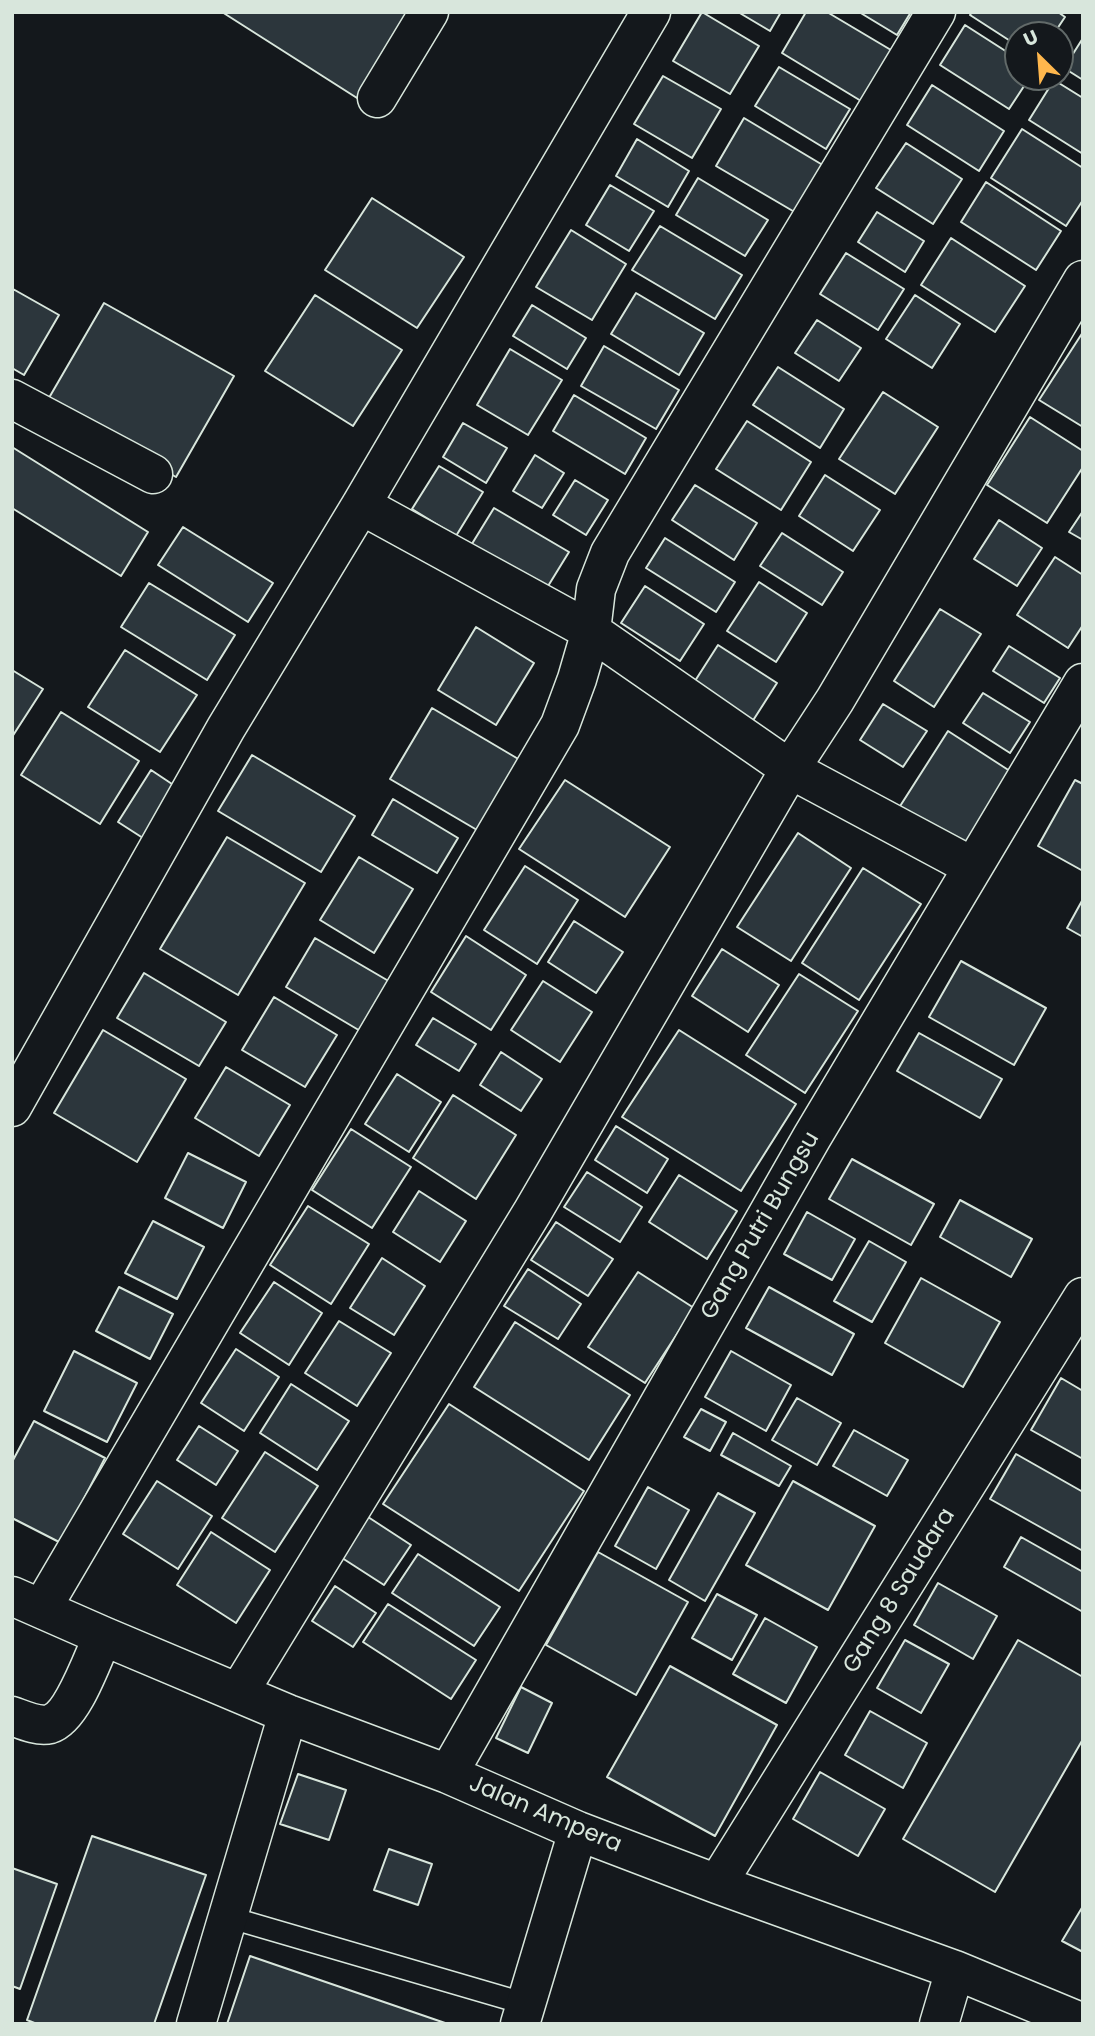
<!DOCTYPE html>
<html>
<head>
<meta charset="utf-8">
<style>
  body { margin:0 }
  #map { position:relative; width:1095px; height:2036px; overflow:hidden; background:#14181c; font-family:Poppins,sans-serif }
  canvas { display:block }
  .frame { position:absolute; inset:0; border:14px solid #d8e6dc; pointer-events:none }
  .north { position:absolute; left:1004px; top:21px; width:70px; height:70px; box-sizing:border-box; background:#14181c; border:2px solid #626a69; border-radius:50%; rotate:335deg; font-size:19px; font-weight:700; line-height:28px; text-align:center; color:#d8e6dc }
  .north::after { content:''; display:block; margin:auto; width:24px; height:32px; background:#ffb74d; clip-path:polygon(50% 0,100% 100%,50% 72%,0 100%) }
</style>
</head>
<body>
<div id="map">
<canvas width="1095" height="2036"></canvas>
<div class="frame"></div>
<div class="north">U</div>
</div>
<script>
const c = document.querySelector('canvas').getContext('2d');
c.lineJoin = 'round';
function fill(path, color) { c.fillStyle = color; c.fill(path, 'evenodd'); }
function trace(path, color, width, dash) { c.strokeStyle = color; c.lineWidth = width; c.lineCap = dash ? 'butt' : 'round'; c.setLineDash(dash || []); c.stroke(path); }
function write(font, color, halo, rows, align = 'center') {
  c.font = font + ' Poppins,sans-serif'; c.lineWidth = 5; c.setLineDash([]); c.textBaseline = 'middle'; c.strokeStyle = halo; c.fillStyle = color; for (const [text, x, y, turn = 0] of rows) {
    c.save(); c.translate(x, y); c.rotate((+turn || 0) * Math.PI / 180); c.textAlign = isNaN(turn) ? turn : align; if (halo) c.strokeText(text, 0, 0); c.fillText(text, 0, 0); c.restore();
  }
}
const building = new Path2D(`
  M222,12h190l-55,86z
  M702,12l57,34 -29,48 -57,-33z
  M738,12h43l-11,19z
  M806,12h21l69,41 -30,51 -84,-51z
  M859,12h52l-14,23z
  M972,12h86l7,5 -12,18h-35v11l-48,-31z
  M965,25l53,34v18h12l-21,32 -69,-44z
  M1083,38v42l-19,-12z
  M779,67l71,42 -24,40 -71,-43z
  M663,76l58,33 -29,49 -58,-34z
  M1054,80l29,18v56l-54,-34z
  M932,85l72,46 -25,40 -72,-46z
  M744,118l82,49 -28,47 -82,-48z
  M1022,129l61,39v32l-17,26 -75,-48z
  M637,139l52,32 -21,36 -52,-31z
  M906,143l56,36 -29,45 -57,-36z
  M698,178l70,42 -23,36 -69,-41z
  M986,182l75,49 -25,39 -75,-48z
  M610,185l44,26 -25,40 -43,-26z
  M372,198l92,59 -47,71 -92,-58z
  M877,212l47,29 -19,31 -47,-30z
  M660,226l82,49 -27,44 -83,-49z
  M571,230l55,34 -34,56 -56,-33z
  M951,238l74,48 -30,46 -74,-47z
  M846,253l58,36 -26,41 -58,-36z
  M13,289l46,26 -35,60 -12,-7z
  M636,293l68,40 -25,42 -68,-41z
  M315,295l87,55 -49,76 -88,-55z
  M915,295l45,29 -28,44 -46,-29z
  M104,303l130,73 -58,101 -130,-74z
  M532,305l54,33 -19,31 -54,-33z
  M817,320l44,28 -22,33 -44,-28z
  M1083,332v95l-44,-27z
  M604,346l75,44 -23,39 -75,-43z
  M510,349l52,31 -34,55 -51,-30z
  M778,367l66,42 -24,39 -67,-43z
  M883,392l55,35 -43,67 -56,-35z
  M574,395l72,43 -21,36 -72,-43z
  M1030,417l53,34v16l-36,56 -60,-38z
  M747,421l64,41 -30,48 -65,-41z
  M463,423l44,25 -21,35 -43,-26z
  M12,447l136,85 -27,44 -109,-68z
  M535,455l29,18 -22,35 -29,-17z
  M439,466l44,26 -27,44 -44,-27z
  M825,475l55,35 -27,41 -54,-35z
  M575,480l33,20 -22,35 -33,-20z
  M695,485l62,38 -23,37 -62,-40z
  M494,508l75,44 -24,39 -75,-44z
  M1083,511v29l-14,-8z
  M999,520l43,28 -25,38 -43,-27z
  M183,527l90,56 -25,39 -90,-57z
  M782,533l61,39 -21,33 -62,-39z
  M665,538l70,44 -19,30 -70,-44z
  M1055,557l28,18v50l-15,23 -51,-33z
  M759,582l48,31 -31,49 -49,-31z
  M149,583l86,52 -28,45 -86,-53z
  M645,586l59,38 -24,37 -59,-38z
  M940,609l41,25 -47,73 -40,-26z
  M476,627l58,36 -38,62 -58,-35z
  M718,645l59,38 -32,50 -59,-38z
  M1009,646l51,32 -16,25 -51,-32z
  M125,650l72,45 -37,57 -72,-45z
  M12,670l31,19 -31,48z
  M983,693l47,29 -20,31 -47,-30z
  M883,704l44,27 -24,36 -43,-27z
  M432,708l88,52 -43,70 -87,-51z
  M61,712l78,49 -39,63 -79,-49z
  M948,731l65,42 -53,82 -65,-41z
  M252,755l103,61 -34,56 -103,-61z
  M151,770l27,18 -32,52 -28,-18z
  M565,780l105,67 -45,70 -106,-68z
  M1075,780l8,4v87l-45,-25z
  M393,799l65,39 -21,35 -65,-38z
  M798,833l53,35 -60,93 -54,-34z
  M227,837l78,46 -67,112 -78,-46z
  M359,857l54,32 -39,64 -54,-33z
  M525,866l53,34 -41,64 -53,-34z
  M863,868l58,36 -62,96 -57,-37z
  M1083,899v38l-16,-9z
  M574,921l49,31 -27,41 -48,-31z
  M466,936l60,39 -35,55 -60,-38z
  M315,938l77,45 -30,49 -76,-45z
  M722,949l57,36 -31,47 -56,-36z
  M961,961l85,47 -32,57 -85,-48z
  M144,973l82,49 -27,44 -82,-48z
  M799,974l59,37 -53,82 -59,-38z
  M543,981l49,31 -32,50 -49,-32z
  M274,997l63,38 -32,52 -63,-37z
  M433,1018l43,26 -17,27 -43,-26z
  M103,1030l83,49 -49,83 -83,-49z
  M679,1030l117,74 -55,87 -119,-74z
  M919,1033l83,46 -22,39 -83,-47z
  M501,1052l41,27 -21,32 -41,-26z
  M226,1067l64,38 -31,51 -64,-38z
  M397,1074l44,28 -32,50 -44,-28z
  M453,1095l63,40 -40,64 -63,-41z
  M616,1126l52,33 -21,34 -52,-33z
  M351,1129l60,38 -39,61 -60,-38z
  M188,1153l58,29 -23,46 -58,-30z
  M852,1159l82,45 -23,41 -82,-46z
  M587,1172l55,35 -22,35 -56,-35z
  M679,1175l58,36 -30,48 -58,-37z
  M419,1191l47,30 -26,41 -47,-30z
  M960,1200l72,39 -21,38 -71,-40z
  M308,1206l61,38 -38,60 -61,-39z
  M807,1212l48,27 -23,41 -48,-26z
  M153,1221l51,26 -27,52 -52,-26z
  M556,1222l57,37 -25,37 -57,-36z
  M869,1241l37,21 -34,60 -38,-21z
  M382,1258l43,28 -31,49 -44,-27z
  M528,1269l53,35 -23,35 -54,-33z
  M638,1272l56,36 -49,75 -57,-36z
  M921,1278l79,44 -37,65 -78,-44z
  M274,1282l48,31 -33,52 -49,-32z
  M119,1287l54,27 -23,45 -54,-28z
  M769,1287l85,47 -22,41 -86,-47z
  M339,1321l52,32 -34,53 -52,-33z
  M515,1322l115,73 -41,65 -115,-73z
  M236,1349l43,28 -35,54 -43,-28z
  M74,1351l63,32 -30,59 -63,-31z
  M731,1351l60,34 -25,46 -61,-34z
  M1061,1378l22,13v68l-52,-29z
  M291,1384l58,37 -32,49 -57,-37z
  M797,1398l44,25 -24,42 -45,-25z
  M449,1404l135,87 -65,100 -136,-87z
  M701,1409l25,13 -16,29 -26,-14z
  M34,1421l71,37 -44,85 -49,-25v-56z
  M199,1426l39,25 -22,34 -39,-25z
  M854,1430l54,30 -21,36 -54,-30z
  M733,1433l58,33 -12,20 -58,-31z
  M265,1452l53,34 -43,66 -53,-34z
  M1016,1454l67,38v59l-93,-52z
  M157,1481l55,35 -34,53 -55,-35z
  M793,1481l82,45 -47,84 -82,-45z
  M648,1487l41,23 -33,59 -41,-23z
  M718,1493l37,20 -50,88 -36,-21z
  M365,1515l46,30 -27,40 -45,-29z
  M211,1532l59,38 -34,53 -59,-38z
  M1021,1537l62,35v40l-79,-45z
  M598,1552l90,50 -52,93 -90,-50z
  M418,1554l82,53 -26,39 -82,-53z
  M938,1583l59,33 -24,43 -59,-34z
  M335,1586l41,27 -23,34 -41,-26z
  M717,1594l40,21 -25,45 -40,-22z
  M388,1604l88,56 -25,39 -88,-57z
  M765,1618l52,29 -31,56 -53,-29z
  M905,1640l44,24 -28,49 -44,-25z
  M1018,1640l65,37v62l-88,153 -92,-53z
  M670,1666l107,59 -62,111 -108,-59z
  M521,1687l31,16 -24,50 -32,-15z
  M870,1711l57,32 -24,45 -58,-33z
  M820,1772l65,37 -27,47 -65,-37z
  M298,1774l48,16 -17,50 -49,-16z
  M92,1836l114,39 -52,149h-117l-10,-4z
  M389,1849l43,15 -14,41 -44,-15z
  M12,1868l45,16 -37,105 -8,-3z
  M1083,1906v46l-21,-11z
  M250,1956l198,68h-221z`);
fill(building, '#2c363c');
trace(building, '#d8e6dc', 2);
const service = new Path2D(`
  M228,1917l298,87`);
const minor = new Path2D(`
  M377,98l52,-86
  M12,399l141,75
  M361,505l230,126 199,138 183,98
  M12,1107l214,-379 135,-223 290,-493
  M12,1596l91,40 185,78 160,60 130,57 139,53 238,86 128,53
  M42,1608l518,-883 17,-46 14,-48 5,-42 14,-36 326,-541
  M239,1692l294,-481 257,-442 45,-69 248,-420
  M12,1716c11,4 26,11 38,8 23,-7 43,-67 53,-88
  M448,1774l364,-637 271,-454
  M717,1884l366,-587
  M196,2024l92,-310
  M520,2024l58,-193
  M939,2024l16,-54`);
trace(service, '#d8e6dc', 24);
trace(minor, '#d8e6dc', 41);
trace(service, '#14181c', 21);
trace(minor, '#14181c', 38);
write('23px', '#d8e6dc', '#14181c', [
  ["Gang Putri Bungsu",761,1226,-60],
  ["Gang 8 Saudara",900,1591,-58],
  ["Jalan Ampera",545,1815,23]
]);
</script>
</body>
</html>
